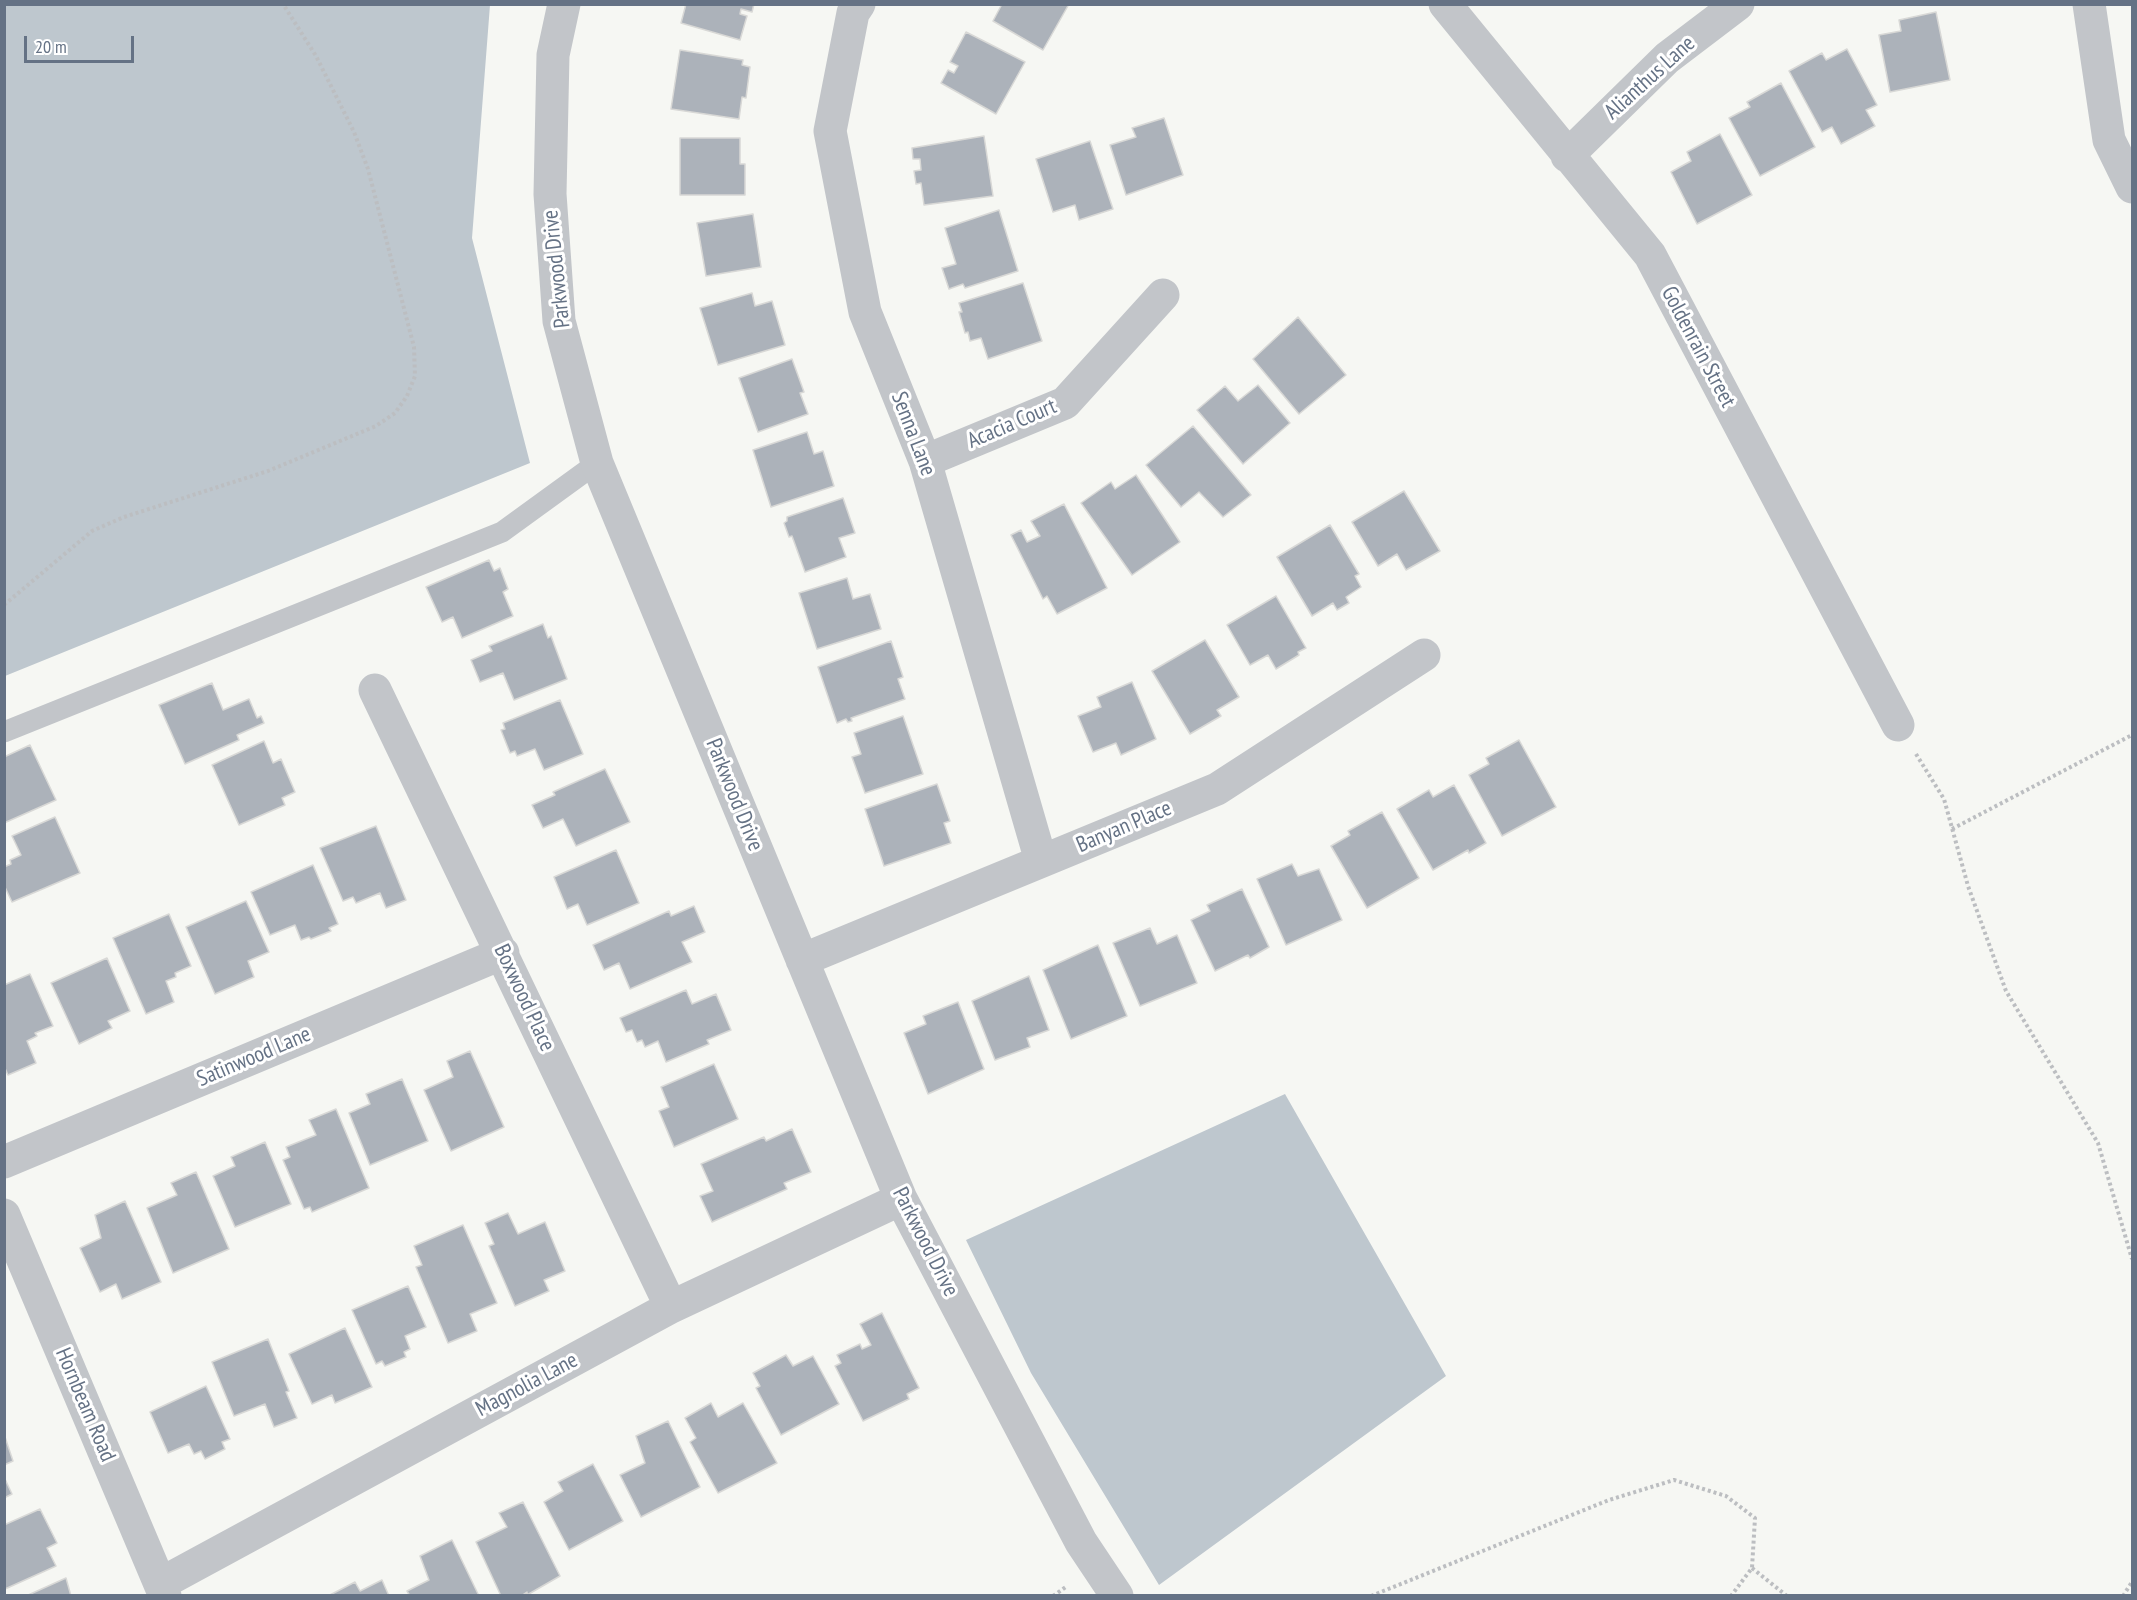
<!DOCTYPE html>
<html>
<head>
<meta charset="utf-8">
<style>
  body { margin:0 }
  #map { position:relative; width:2137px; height:1600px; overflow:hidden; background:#f6f7f3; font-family:"PT Sans Narrow",sans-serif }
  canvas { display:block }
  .frame { position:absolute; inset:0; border:6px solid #657285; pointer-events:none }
  .scale { position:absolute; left:24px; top:36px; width:110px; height:27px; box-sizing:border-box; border:3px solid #657285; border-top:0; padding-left:8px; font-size:18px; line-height:21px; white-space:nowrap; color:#657285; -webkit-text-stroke:4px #fff; paint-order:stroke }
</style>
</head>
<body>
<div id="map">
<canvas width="2137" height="1600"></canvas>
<div class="frame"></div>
<div class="scale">20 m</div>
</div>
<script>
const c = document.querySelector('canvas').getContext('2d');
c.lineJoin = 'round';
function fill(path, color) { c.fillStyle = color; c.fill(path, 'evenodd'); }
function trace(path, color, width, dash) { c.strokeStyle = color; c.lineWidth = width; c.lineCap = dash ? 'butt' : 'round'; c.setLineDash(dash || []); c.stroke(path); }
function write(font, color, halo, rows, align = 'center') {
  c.font = font + ' "PT Sans Narrow",sans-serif'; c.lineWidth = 6; c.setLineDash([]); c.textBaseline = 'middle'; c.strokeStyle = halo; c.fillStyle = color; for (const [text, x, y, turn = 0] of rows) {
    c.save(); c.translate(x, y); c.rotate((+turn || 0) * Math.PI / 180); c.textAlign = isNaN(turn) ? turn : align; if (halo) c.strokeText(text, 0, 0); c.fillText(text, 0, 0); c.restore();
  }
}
fill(new Path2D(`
  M5,4l485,1 -18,233 58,225 -525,213z
  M1285,1094l161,282 -287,209 -128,-212 -65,-133z`), '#bec7ce');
const building = new Path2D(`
  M686,4h68l-2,8 -11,-3 -1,5 7,2 -7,24 -59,-17z
  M1002,4h67l-26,46 -50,-29z
  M1936,12l14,68 -60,12 -11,-57 22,-4 -2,-11z
  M966,32l59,30 -29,52 -55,-31 7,-13 6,3 4,-7 -8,-4z
  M1847,49l30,56 -11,5 9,16 -34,18 -9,-17 -10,5 -33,-61 33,-18 4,7z
  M680,50l63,10 -1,5 8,2 -4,31 -4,-1 -3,22 -68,-10z
  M1781,83l34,64 -55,29 -31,-58 21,-11 -3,-5z
  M1164,118l19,57 -57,20 -16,-50 26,-8 -4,-9z
  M1720,134l32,61 -55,29 -26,-52 20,-11 -4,-9z
  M984,136l9,60 -69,9 -3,-22 -5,1 -2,-13 7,-1 -1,-11h-7l-1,-11z
  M680,138h60v26h5v31h-65z
  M1090,141l23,68 -34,11 -4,-15 -22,7 -17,-53z
  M999,210l19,61 -53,17 -2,-4 -14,5 -7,-21 14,-4 -11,-36z
  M753,214l8,53 -55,9 -9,-53z
  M1023,283l19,58 -54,18 -7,-21 -11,3 -2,-9 -3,1 -6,-21h3l-3,-9z
  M752,293l3,13 17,-5 13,44 -67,20 -18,-57z
  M1298,317l48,58 -47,39 -46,-55z
  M792,359l12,33 -4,1 8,21 -50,18 -19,-54z
  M1258,385l32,38 -47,41 -46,-54 28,-24 13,15z
  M1193,426l58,69 -28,22 -24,-25 -18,15 -35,-42z
  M807,432l7,22 9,-3 11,35 -63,21 -18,-57z
  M1136,475l44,67 -48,33 -51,-72 30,-21 4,7z
  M1404,491l36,60 -34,19 -9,-16 -19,12 -26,-44z
  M843,498l12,35 -16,5 7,19 -41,15 -13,-36 -3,1 -5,-14 3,-2v-4z
  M1064,504l43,84 -50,26 -10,-18 -4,3 -32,-64 10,-5 6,12 13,-6 -9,-15z
  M1330,525l29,49 -4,2 6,11 -15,10 3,6 -12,7 -4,-7 -21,13 -35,-59z
  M489,560l5,11 6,-3 8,21 -5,3 10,24 -51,22 -9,-21 -11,5 -16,-35z
  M847,578l6,21 17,-5 11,35 -64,20 -18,-56z
  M1276,596l30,52 -8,4 1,3 -23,14 -8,-14 -18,10 -23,-40z
  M543,624l5,14 3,-2 16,43 -53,21 -11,-27 -23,9 -9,-22 21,-9 -3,-5z
  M1205,640l34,57 -22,13 4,6 -31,18 -38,-63z
  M891,641l12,36 -5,2 7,20 -54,19 1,3 -4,1 -2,-3 -9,4 -19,-56z
  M1132,682l24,57 -35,16 -5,-12 -23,9 -15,-36 23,-9 -4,-10z
  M212,683l11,27 26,-11 8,19 4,-2 3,7 -27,12 2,5 -54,24 -26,-59z
  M560,700l23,54 -39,16 -9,-21 -18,7 -2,-5 -5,2 -9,-23 4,-1 -2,-6z
  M903,716l20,58 -58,19 -13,-36 9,-3 -7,-21z
  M1519,740l37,67 -54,29 -33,-61 20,-11 -3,-6z
  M264,741l9,22 8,-4 14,33 -13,6 3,7 -46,20 -27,-60z
  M30,745l26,55 -52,23v-66z
  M605,769l25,53 -54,24 -13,-27 -20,9 -11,-23 23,-10 -2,-3z
  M937,784l13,37 -6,2 7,20 -67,23 -19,-57z
  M1454,785l32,58 -17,10 -1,-3 -35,20 -36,-61 32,-19 4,7z
  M1382,812l37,66 -52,30 -36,-62 19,-11 -2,-4z
  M55,817l25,56 -68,29 -8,-17v-18l7,-3 -1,-4 11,-5 -9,-19z
  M376,826l30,74 -20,8 -6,-15 -24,10 -3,-6 -10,4 -23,-53z
  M616,850l23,53 -52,22 -9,-21 -11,5 -13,-32z
  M1292,864l6,12 21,-7 23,51 -56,25 -29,-66z
  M313,865l25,59 -9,4 2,3 -20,8 -2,-2 -8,3 -6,-15 -25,10 -19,-43z
  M1242,889l27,58 -19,11 -2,-3 -33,16 -24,-51 19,-9 -3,-6z
  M246,901l23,51 -21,9 6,16 -39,17 -29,-67z
  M694,906l11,26 -23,10 10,20 -62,27 -11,-26 -15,7 -11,-25 76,-34 2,5z
  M169,914l22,52 -16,7 1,4 -10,4 8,21 -28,12 -33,-76z
  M1150,928l7,16 20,-9 20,48 -57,23 -27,-63z
  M1098,945l29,71 -56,23 -28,-69z
  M107,958l23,53 -22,10 4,7 -33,16 -28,-61z
  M30,974l23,52 -18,7 2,3 -10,5 9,22 -28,12 -4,-9v-81z
  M1029,976l20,54 -22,8 3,9 -35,13 -23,-59z
  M686,990l6,14 24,-10 15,36 -24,10 2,4 -43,18 -8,-21 -13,6 -3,-7 -5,2 -5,-12 -6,2 -6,-14z
  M958,1002l26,67 -56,25 -24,-61 22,-9 -3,-8z
  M470,1051l34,76 -53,24 -27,-61 29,-13 -6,-16z
  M714,1064l24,55 -64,28 -15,-36 10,-4 -8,-20z
  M402,1079l26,62 -58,24 -21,-52 21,-9 -4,-10z
  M336,1109l33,79 -57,24 -2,-5 -6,2 -21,-49 7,-3 -4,-10 30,-12 -7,-15z
  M792,1129l19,43 -27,11 3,6 -75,33 -12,-26 13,-5 -12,-27 63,-27 2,4z
  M265,1142l26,62 -56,23 -22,-51 22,-10 -4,-9z
  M196,1172l33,77 -56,24 -26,-65 30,-13 -6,-12z
  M125,1201l36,81 -39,17 -6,-15 -16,8 -20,-44 21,-10 -6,-23z
  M508,1213l10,21 27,-12 20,49 -21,9 5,11 -34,15 -26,-60 5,-2 -9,-21z
  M463,1225l34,78 -27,11 7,17 -29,12 -32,-76 6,-2 -8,-19z
  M408,1286l18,41 -21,9 5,13 -6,3 2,5 -21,9 -3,-5 -6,3 -24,-54z
  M882,1313l37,75 -12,6 2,5 -46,22 -28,-55 6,-3 -4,-8 23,-11 2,5 9,-4 -11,-21z
  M345,1328l27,59 -37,16 -3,-8 -20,9 -23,-50z
  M268,1339l21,52 -3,1 11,26 -23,9 -9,-23 -31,12 -22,-54z
  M786,1355l7,11 20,-10 26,48 -58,31 -25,-47 4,-2 -7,-13z
  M206,1386l24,53 -8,3 3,7 -20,10 -4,-8 -7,3 -5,-10 -21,9 -18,-41z
  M711,1403l7,14 25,-14 34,60 -59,30 -28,-51 6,-4 -11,-20z
  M668,1421l32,66 -59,30 -21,-42 25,-12 -9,-27z
  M4,1434l9,27 -9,4z
  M593,1464l30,57 -54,29 -25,-48 19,-11 -5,-9z
  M4,1477l8,17 -8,4z
  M523,1502l37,74 -33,19v-3l-6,4h-20l-25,-54 31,-15 -8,-14z
  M40,1509l17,34 -10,5 9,18 -51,23 -1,-64z
  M452,1540l27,56h-69l-3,-5 22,-11 -9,-24z
  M66,1578l5,18h-45z
  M382,1580l7,16h-61l27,-14 5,9z`);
fill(building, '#acb2ba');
trace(building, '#d8d8d6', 1.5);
trace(new Path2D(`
  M4,605l88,-74 32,-14 144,-46 108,-45 19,-13 12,-17 8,-20 -1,-29 -46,-178 -14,-37 -38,-76 -33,-52
  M1916,754l28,45 24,87 38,105 92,152 34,116
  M1952,829l180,-94
  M1752,1568l35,28
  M1053,1596l14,-10
  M1371,1596l238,-96 65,-20 52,16 29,22 -3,50 -21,28
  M2123,1596l9,-14`), '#bcbec1', 4, [3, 3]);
trace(new Path2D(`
  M4,732l498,-200 95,-69`), '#c2c5c9', 21);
trace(new Path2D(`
  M564,4l-11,51 -3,139 9,127 38,142 304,736 180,343 36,54
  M859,4l-6,9 -23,118 35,181 60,149 116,400
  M1445,4l205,251 248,470
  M2089,4l20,136 23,47
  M1567,156l100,-98 71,-54
  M925,461l140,-58 98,-108
  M375,690l296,617
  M802,960l415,-171 207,-134
  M4,1162l499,-209
  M4,1215l161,381
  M160,1584l511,-277 230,-108`), '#c2c5c9', 33);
write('22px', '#657285', '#fff', [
  ["Alianthus Lane",1650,78,-42],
  ["Parkwood Drive",557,269,-96],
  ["Goldenrain Street",1698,347,62],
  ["Acacia Court",1012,424,-23],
  ["Senna Lane",913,434,69],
  ["Parkwood Drive",734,795,68],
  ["Banyan Place",1124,827,-23],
  ["Boxwood Place",524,998,65],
  ["Satinwood Lane",254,1057,-23],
  ["Parkwood Drive",925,1242,63],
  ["Magnolia Lane",527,1385,-28],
  ["Hornbeam Road",85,1405,67]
]);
</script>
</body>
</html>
